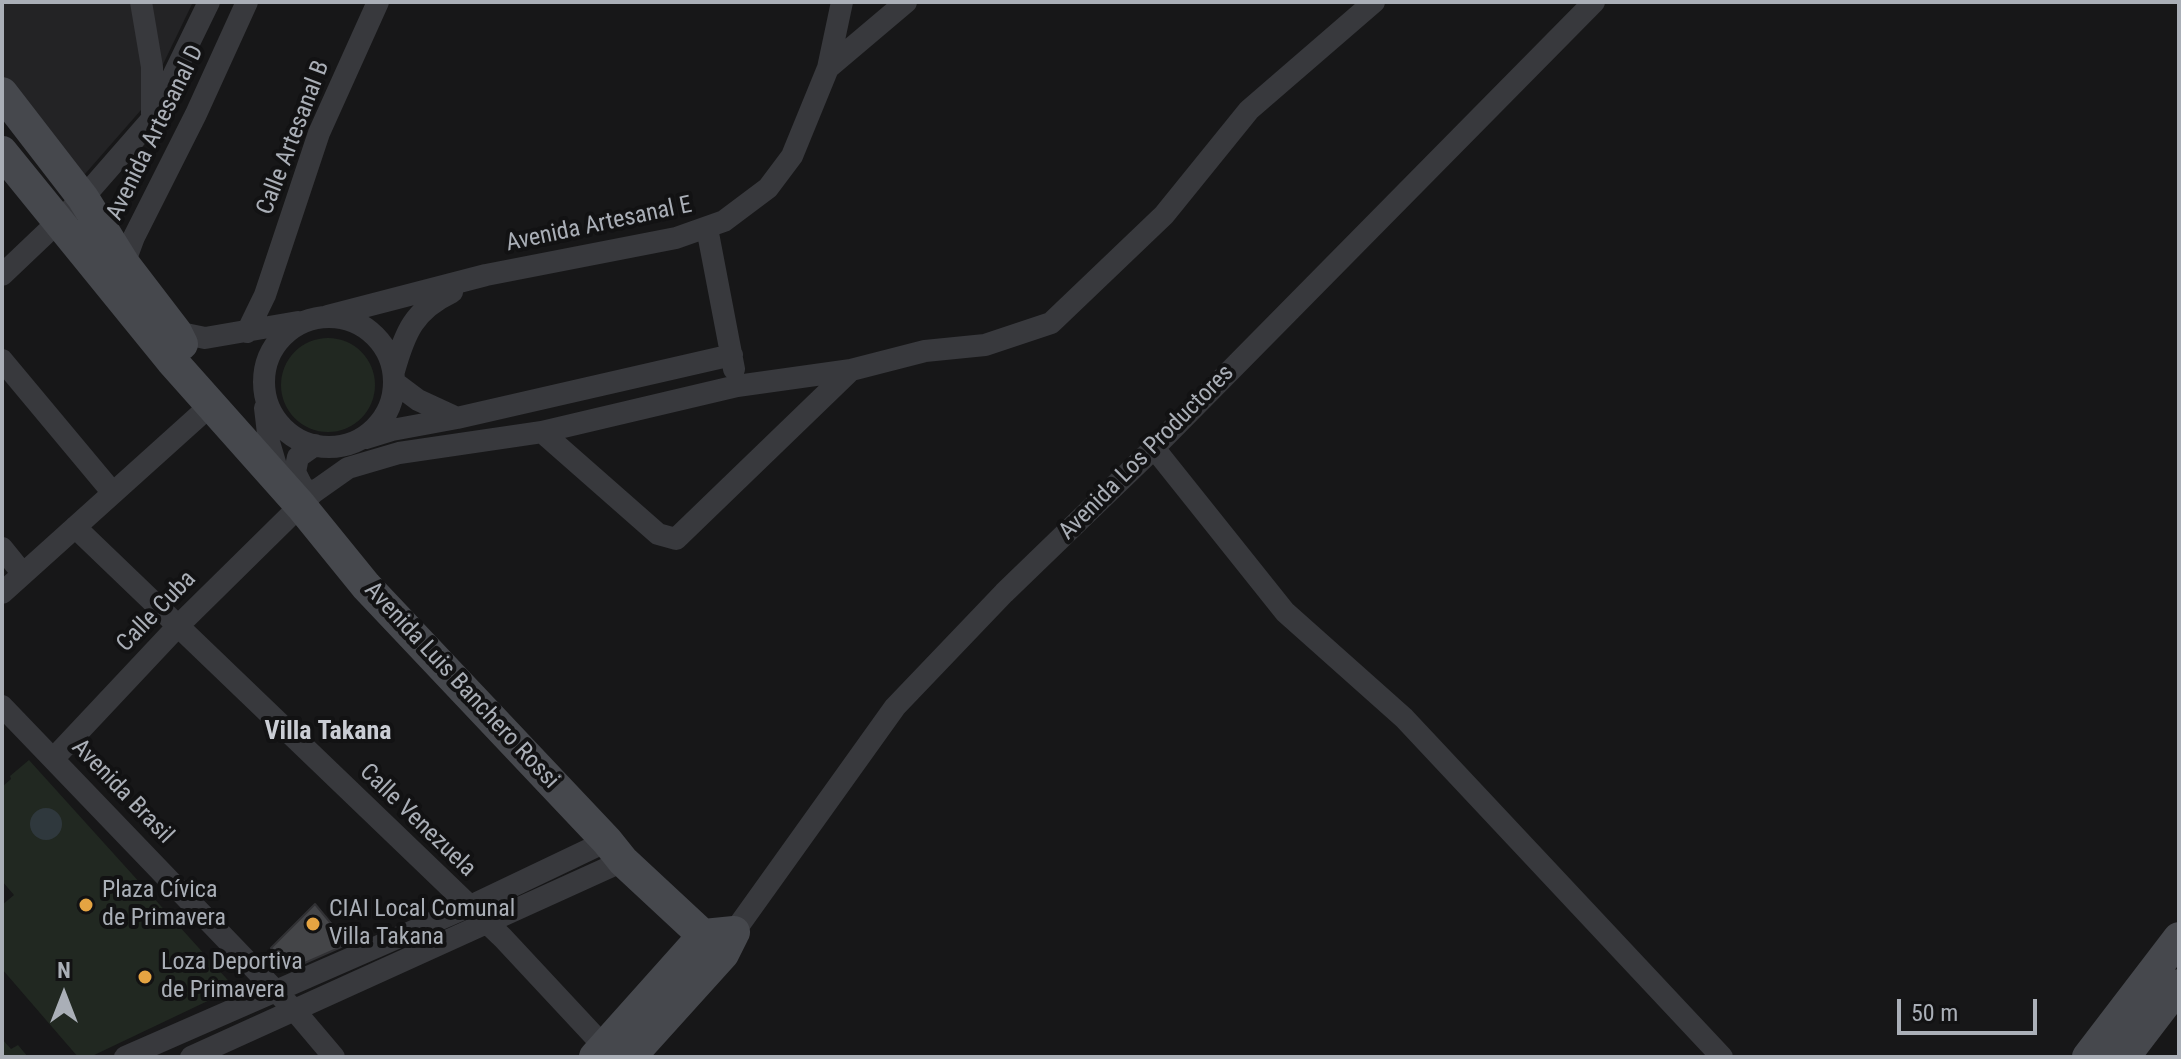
<!DOCTYPE html>
<html>
<head>
<meta charset="utf-8">
<style>
  body { margin:0 }
  #map { position:relative; width:2181px; height:1059px; overflow:hidden; background:#171718; font-family:"Roboto Condensed",sans-serif }
  canvas { display:block }
  .frame { position:absolute; inset:0; border:4px solid #aaafb7; pointer-events:none }
  .north { position:absolute; left:24px; top:955px; width:80px; height:80px; -webkit-text-stroke:6px #121213; paint-order:stroke; rotate:0deg; font-size:22px; font-weight:700; line-height:32px; text-align:center; color:#aaafb7 }
  .north::after { content:''; display:block; margin:auto; width:28px; height:36px; background:#aaafb7; clip-path:polygon(50% 0,100% 100%,50% 72%,0 100%) }
  .scale { position:absolute; left:1897px; top:999px; width:140px; height:36px; box-sizing:border-box; border:4px solid #aaafb7; border-top:0; padding-left:10px; font-size:24px; line-height:28px; white-space:nowrap; color:#aaafb7; -webkit-text-stroke:6px #121213; paint-order:stroke }
</style>
</head>
<body>
<div id="map">
<canvas width="2181" height="1059"></canvas>
<div class="frame"></div>
<div class="north">N</div>
<div class="scale">50 m</div>
</div>
<script>
const c = document.querySelector('canvas').getContext('2d');
c.lineJoin = 'round';
function fill(path, color) { c.fillStyle = color; c.fill(path, 'evenodd'); }
function trace(path, color, width, dash) { c.strokeStyle = color; c.lineWidth = width; c.lineCap = dash ? 'butt' : 'round'; c.setLineDash(dash || []); c.stroke(path); }
function write(font, color, halo, rows, align = 'center') {
  c.font = font + ' "Roboto Condensed",sans-serif'; c.lineWidth = 8; c.setLineDash([]); c.textBaseline = 'middle'; c.strokeStyle = halo; c.fillStyle = color; for (const [text, x, y, turn = 0] of rows) {
    c.save(); c.translate(x, y); c.rotate((+turn || 0) * Math.PI / 180); c.textAlign = isNaN(turn) ? turn : align; if (halo) c.strokeText(text, 0, 0); c.fillText(text, 0, 0); c.restore();
  }
}
fill(new Path2D(`
  M2,2h191l-52,108 -63,72 -76,-90z`), '#232325');
fill(new Path2D(`
  M281 385a47 47 0 1 1 94 0a47 47 0 1 1-94 0Z
  M29,760l206,228 -145,69h-12l-76,-88v-64l12,-10 -12,-14v-94l9,-8 -1,-3z
  M2,1039l9,10 7,-4 10,12h-26z`), '#212821');
fill(new Path2D(`
  M30 824a16 16 0 1 1 32 0a16 16 0 1 1-32 0Z`), '#2f383d');
const building = new Path2D(`
  M315,904l33,40 -57,25 -20,-21z`);
fill(building, '#444548');
trace(building, '#313134', 2);
trace(new Path2D(`
  M141,2l11,65v47
  M828,68l78,-66
  M707,228l27,141
  M117,267l7,-3 10,-27 62,-123 51,-112
  M2,275l81,-77 69,-79 57,-117
  M328,316l158,-41 190,-37 48,-17 44,-33 24,-32 36,-88 14,-66
  M264 382a65 65 0 1 1 130 0a65 65 0 1 1-130 0Z
  M247,332l18,-37 54,-162 59,-131
  M168,337l8,-5 29,6 93,-16
  M2,360l111,133
  M394,371c11,-39 20,-61 58,-79
  M394,382l24,18 39,18
  M265,408l4,34 10,34
  M542,432l195,-46 114,-16 74,-19 60,-6 66,-22 113,-108 85,-105 125,-108
  M366,438l26,-8 65,-12 275,-63
  M1154,448l131,164 119,106 318,339
  M314,492l-11,-4 -8,-16 3,-15 17,-12
  M75,527l428,411 110,118
  M2,548l21,26
  M2,593l210,-189
  M2,706l293,305 39,46
  M54,758l124,-132 136,-134 34,-24 51,-15 143,-21 116,102 18,5 175,-169
  M734,932l161,-225 109,-114 150,-145 440,-446
  M125,1057l352,-154 130,-62
  M191,1057l432,-196`), '#38393d', 22);
trace(new Path2D(`
  M2,93l81,105 41,66 52,68 6,12
  M2,152l169,208 130,146 65,80 241,255 16,20 100,93
  M595,1057l109,-122 30,-3
  M630,1057l93,-103 10,-20
  M2088,1057l91,-119
  M2124,1057l55,-72`), '#46484d', 32);
for (const [x, y, r, color] of [
  [86,905,8,"#e5a442"],
  [313,924,8,"#e5a442"],
  [145,977,8,"#e5a442"]
]) { const dot = new Path2D(); dot.arc(x, y, r, 0, 2 * Math.PI); c.fillStyle = color; c.fill(dot); trace(dot, '#121213', 3); }
write('24px', '#aaafb7', '#121213', [
  ["Avenida Artesanal D",156,133,-64],
  ["Calle Artesanal B",294,138,-69],
  ["Avenida Artesanal E",599,225,-12],
  ["Avenida Los Productores",1147,453,-45],
  ["Calle Cuba",157,612,-46],
  ["Avenida Luis Banchero Rossi",461,686,47],
  ["Avenida Brasil",122,792,46],
  ["Calle Venezuela",417,821,44]
]);
write('24px', '#aaafb7', '#121213', [
  ["Plaza Cívica",102,891],
  ["de Primavera",102,919],
  ["CIAI Local Comunal",329,910],
  ["Villa Takana",329,938],
  ["Loza Deportiva",161,963],
  ["de Primavera",161,991]
], 'left');
write('bold 26px', '#cacdd4', '#121213', [
  ["Villa Takana",328,732]
]);
</script>
</body>
</html>
